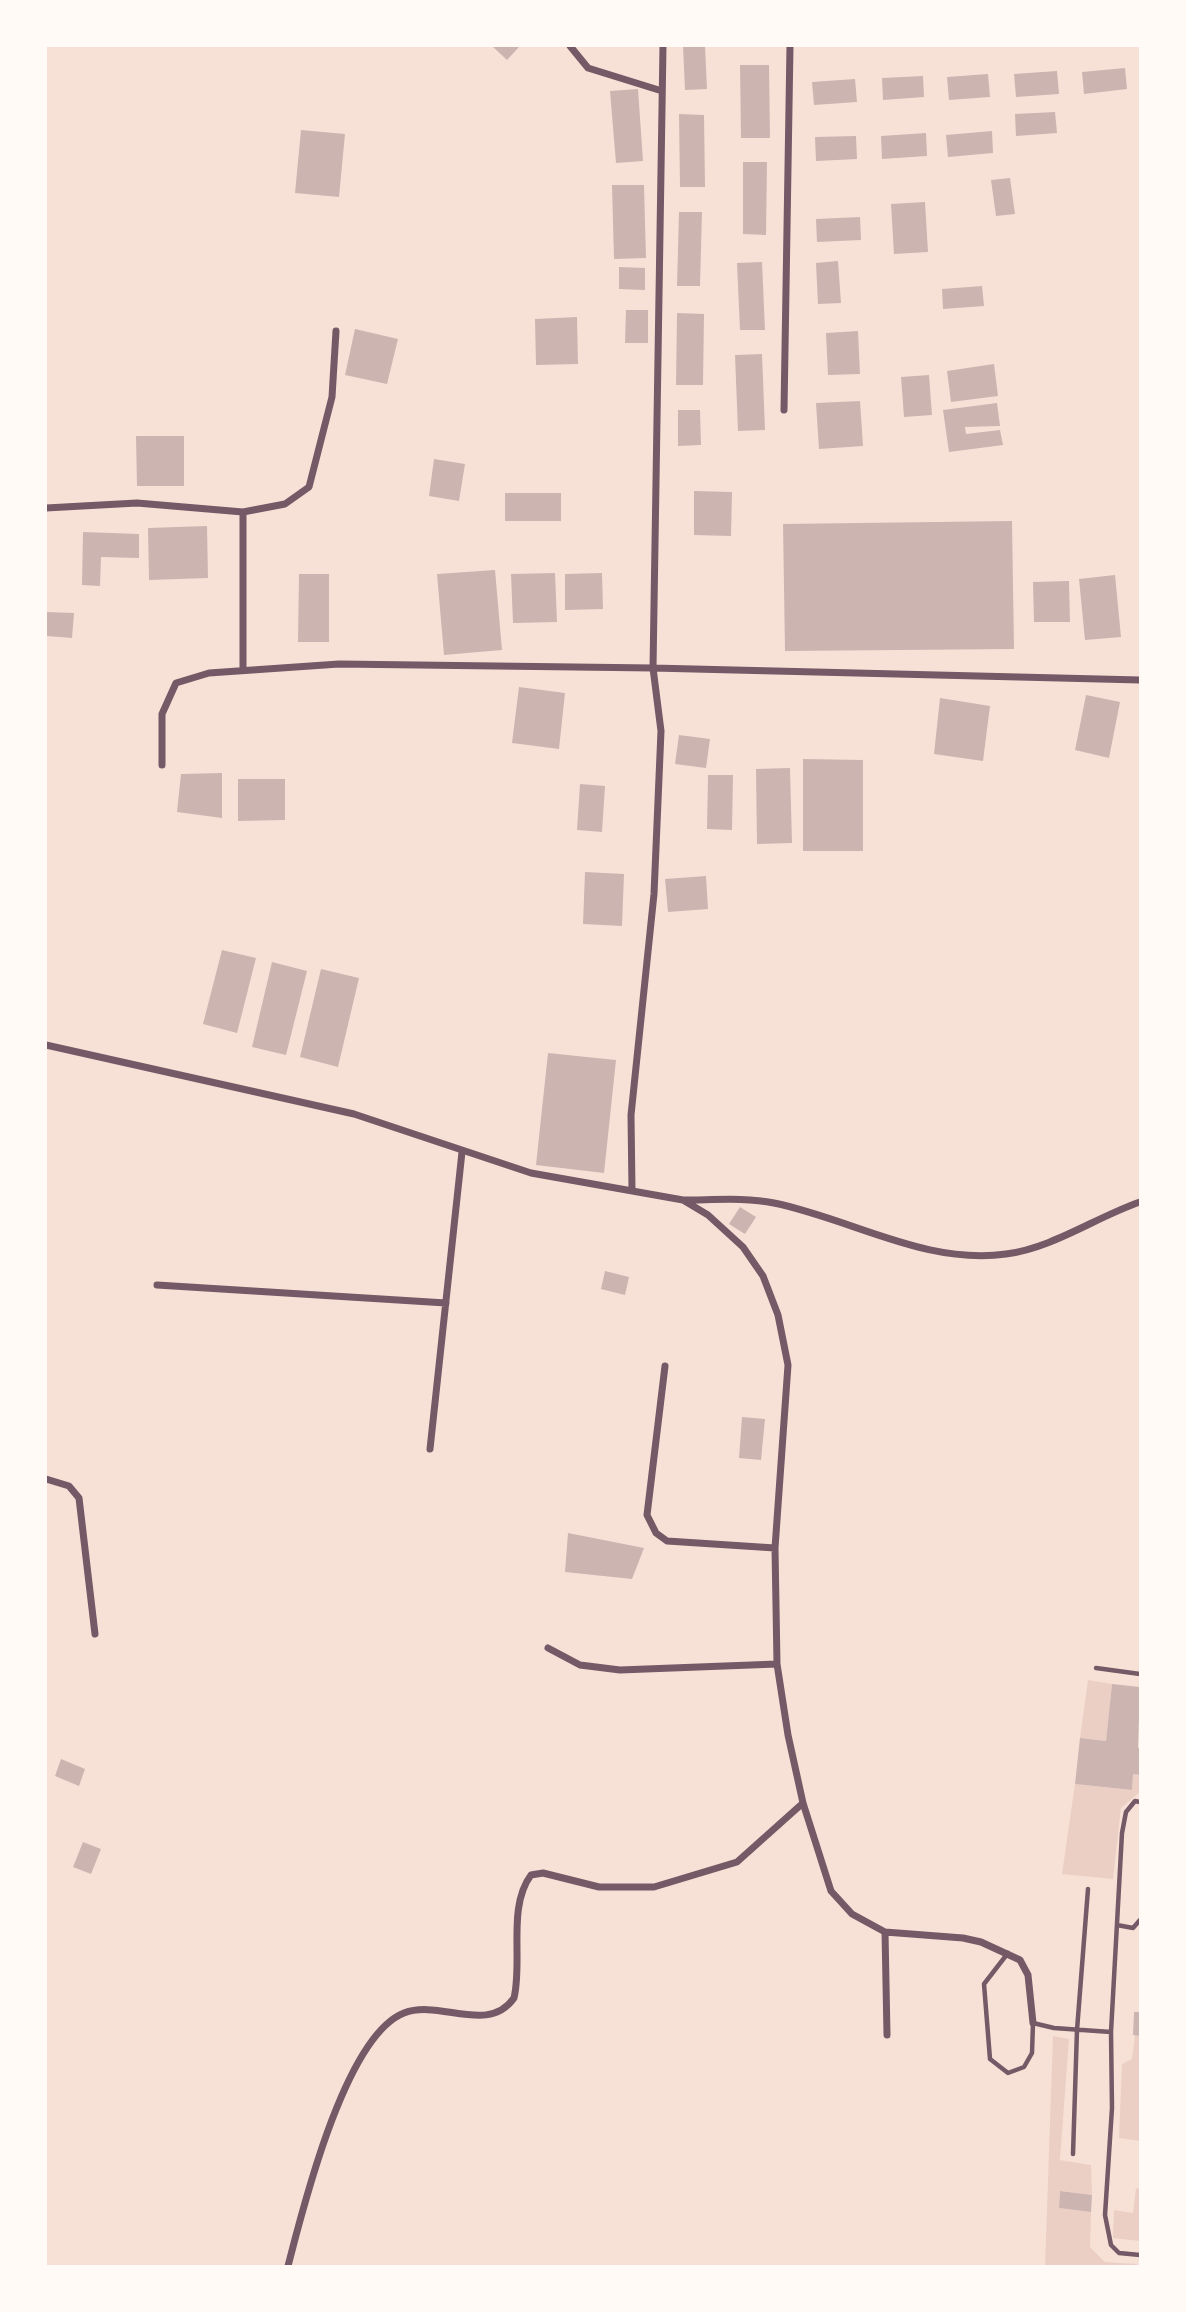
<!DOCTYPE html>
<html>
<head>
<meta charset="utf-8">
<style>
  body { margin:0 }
  #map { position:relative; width:1186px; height:2312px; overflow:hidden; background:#f7e1d7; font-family:"Nunito Sans",sans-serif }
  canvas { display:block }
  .frame { position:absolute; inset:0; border:47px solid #fffaf5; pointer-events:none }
</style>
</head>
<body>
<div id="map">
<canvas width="1186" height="2312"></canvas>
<div class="frame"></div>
</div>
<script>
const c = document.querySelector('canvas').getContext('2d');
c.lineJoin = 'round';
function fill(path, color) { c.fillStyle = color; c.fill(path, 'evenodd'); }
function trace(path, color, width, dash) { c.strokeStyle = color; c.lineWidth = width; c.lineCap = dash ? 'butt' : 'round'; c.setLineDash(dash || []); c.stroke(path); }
fill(new Path2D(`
  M1088,1680l24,4 -6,57 -26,-3z
  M1133,1774l7,1v17l-19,16 -8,71 -51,-5 13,-90 57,6z
  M1135,2035l5,1v105l-21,-3 3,-74 10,-5z
  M1053,2036l16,3 -9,121 31,5 1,30 -32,-4 -1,17 32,4 -1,35 15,15 32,2 -1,2h-91z
  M1136,2188l4,1v52l-27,-3 1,-28 19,3z`), '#ebcfc5');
fill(new Path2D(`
  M492,46h28l-13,14z
  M683,46h22l2,43 -22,1z
  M740,65h29l1,73h-29z
  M1125,68l2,21 -43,5 -2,-22z
  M1057,71l2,23 -43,3 -2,-23z
  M988,74l2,23 -41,3 -2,-23z
  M923,76l1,21 -41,3 -1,-22z
  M855,79l2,23 -43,3 -2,-23z
  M638,89l5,72 -27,2 -6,-72z
  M1055,112l2,21 -41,3 -1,-22z
  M679,114l25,1 1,72h-25z
  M301,130l44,4 -6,63 -44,-4z
  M992,131l1,22 -45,4 -2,-22z
  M926,133l1,23 -45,3 -1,-23z
  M856,136l1,23 -41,2 -1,-24z
  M743,162h24l-1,73 -23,-1z
  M1010,178l5,36 -19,2 -5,-36z
  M612,185h32l2,73 -32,1z
  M925,202l3,50 -34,2 -3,-50z
  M679,212h23l-2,74h-23z
  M860,217l1,23 -44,2 -1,-23z
  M838,261l3,42 -23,1 -2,-41z
  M762,262l3,68h-25l-3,-67z
  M619,267l26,1v22l-26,-1z
  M982,286l2,20 -41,3 -1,-20z
  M626,310h22v33h-23z
  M677,313l27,1 -1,71h-27z
  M577,317l1,47 -42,1 -1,-46z
  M355,329l43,10 -11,45 -42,-9z
  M858,331l2,43 -32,1 -2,-42z
  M762,354l3,76 -27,1 -3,-76z
  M994,364l4,32 -47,6 -4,-31z
  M929,375l3,40 -28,2 -3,-40z
  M860,401l3,45 -44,3 -3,-46z
  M997,403l3,23 -35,1 1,7 34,-4 3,15 -54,7 -6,-42z
  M678,410h22l1,35 -23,1z
  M136,436h48v50h-47z
  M434,459l31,5 -6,37 -30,-5z
  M694,491l38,1 -1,44 -37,-1z
  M505,493h56v28h-56z
  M1012,521l2,128 -229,2 -2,-127z
  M207,526l1,52 -59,2 -1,-52z
  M83,532l56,2v24l-38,-1 -1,29 -18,-1z
  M495,570l7,80 -58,5 -7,-81z
  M555,573l2,49 -44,1 -2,-49z
  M602,573l1,36 -38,1v-36z
  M299,574h30v68h-31z
  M1115,575l6,62 -36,3 -6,-61z
  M1069,581l1,41h-36l-1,-40z
  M46,612l28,1 -2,25 -26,-2z
  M519,687l46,6 -6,56 -47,-6z
  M1086,695l34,7 -11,56 -34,-8z
  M940,698l50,8 -7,55 -49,-7z
  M679,735l31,4 -4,29 -31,-4z
  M803,759l60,1v91h-60z
  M790,768l2,75 -35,1 -1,-75z
  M222,773v45l-45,-6 4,-38z
  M708,775h25l-1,55 -25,-1z
  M238,779h47v41l-47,1z
  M580,784l25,2 -3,46 -25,-2z
  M585,872l39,2 -2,52 -39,-2z
  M706,876l2,33 -40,3 -3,-33z
  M222,950l34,8 -19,75 -34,-9z
  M272,962l35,9 -21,84 -34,-8z
  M321,969l38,9 -21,89 -38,-10z
  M548,1053l68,7 -12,113 -68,-8z
  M740,1207l16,10 -11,17 -16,-10z
  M605,1271l24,6 -4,18 -24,-6z
  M742,1417l23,2 -4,41 -22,-2z
  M568,1533l76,15 -12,31 -67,-7z
  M1112,1684l28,3 -2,61h2v27l-7,-1 -1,16 -57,-6 5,-46 26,3z
  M61,1759l24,10 -6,17 -24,-10z
  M83,1842l18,7 -10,25 -18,-7z
  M1134,2012h6v24l-7,-1z
  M1060,2191l32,4 -1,17 -32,-4z`), '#ccb4b1');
trace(new Path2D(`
  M1096,1668l44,6
  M1140,1802l-5,-1 -9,11 -4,21 -11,199 1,76 -7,107 6,30 8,8 21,2
  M1117,1925l16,3 7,-8
  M1008,1953l-24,31 6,75 18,14 16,-6 8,-14 1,-30 21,5 57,4
  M1073,2154l4,-124 11,-141`), '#755966', 4.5);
trace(new Path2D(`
  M570,46l18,22 74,23
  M663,46l-10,622 487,12
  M784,410l6,-364
  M46,508l91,-5 106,9 42,-8 24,-17 23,-90 4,-66
  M243,669v-157
  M162,765v-51l14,-31 33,-10 130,-9 314,4 8,63 -7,163 -23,221 1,75
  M46,1045l308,69 177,59 152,27 25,15 35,32 20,29 15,39 10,50 -13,183 2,116 11,71 15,68 28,88 21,23 33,18 78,6 18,4 39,18 8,15 5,48
  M683,1200c29,0 63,-3 91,3 78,16 151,62 232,51 47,-6 90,-37 134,-52
  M157,1285l289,18
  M665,1366l-18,149 9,18 11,8 108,7
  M430,1449l32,-297
  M46,1479l23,7 10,12 16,136
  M548,1648l32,17 40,5 157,-6
  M885,1932l2,103
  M288,2266c15,-58 57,-230 116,-253 36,-14 84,22 110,-15 9,-37 -7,-91 17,-123l12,-2 56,14h55l83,-25 66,-59`), '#755966', 7);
</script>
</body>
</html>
